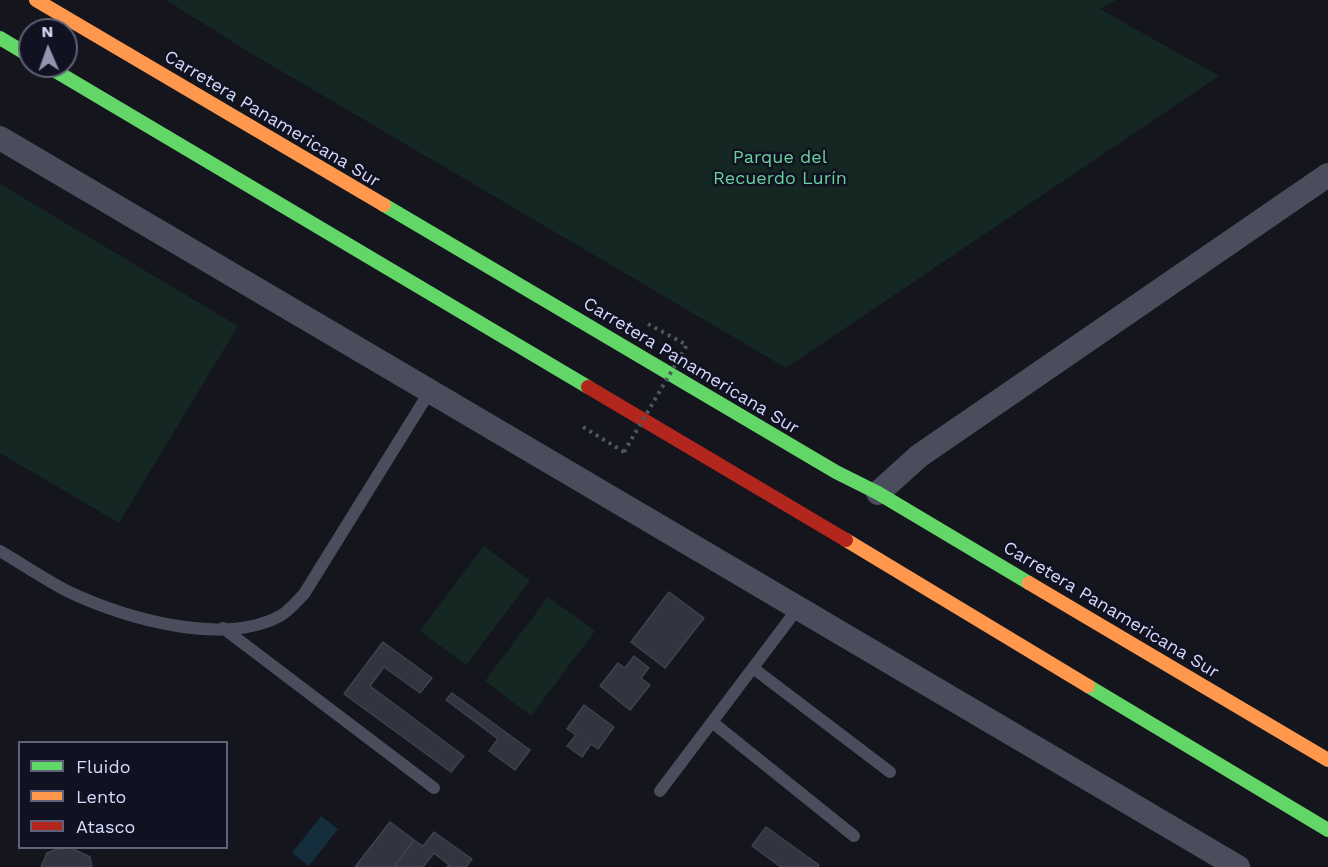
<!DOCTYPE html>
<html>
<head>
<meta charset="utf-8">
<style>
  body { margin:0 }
  #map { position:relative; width:1328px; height:867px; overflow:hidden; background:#14151d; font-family:"Work Sans",sans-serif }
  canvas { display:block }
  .legend { position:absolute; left:18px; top:741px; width:210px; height:108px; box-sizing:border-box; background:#101221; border:2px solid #5f6278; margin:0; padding:8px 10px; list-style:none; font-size:18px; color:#d5dafa }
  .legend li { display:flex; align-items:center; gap:12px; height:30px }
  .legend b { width:30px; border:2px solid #5f6278 }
  .north { position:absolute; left:18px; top:18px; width:60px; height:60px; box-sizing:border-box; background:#101221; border:2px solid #5f6278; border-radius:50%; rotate:358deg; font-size:16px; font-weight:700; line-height:24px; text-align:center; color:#d5dafa }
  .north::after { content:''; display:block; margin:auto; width:21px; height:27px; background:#9195ad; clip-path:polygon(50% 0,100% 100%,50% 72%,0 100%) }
</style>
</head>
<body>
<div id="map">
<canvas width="1328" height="867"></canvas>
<ul class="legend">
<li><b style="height:8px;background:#63d668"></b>Fluido</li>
<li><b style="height:8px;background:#ff974d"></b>Lento</li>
<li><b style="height:8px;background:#b3261e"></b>Atasco</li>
</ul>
<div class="north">N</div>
</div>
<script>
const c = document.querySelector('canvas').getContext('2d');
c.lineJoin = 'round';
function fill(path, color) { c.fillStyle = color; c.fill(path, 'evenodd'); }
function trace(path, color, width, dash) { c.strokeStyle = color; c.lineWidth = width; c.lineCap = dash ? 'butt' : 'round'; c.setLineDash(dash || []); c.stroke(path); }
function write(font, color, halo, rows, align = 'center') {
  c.font = font + ' "Work Sans",sans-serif'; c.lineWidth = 5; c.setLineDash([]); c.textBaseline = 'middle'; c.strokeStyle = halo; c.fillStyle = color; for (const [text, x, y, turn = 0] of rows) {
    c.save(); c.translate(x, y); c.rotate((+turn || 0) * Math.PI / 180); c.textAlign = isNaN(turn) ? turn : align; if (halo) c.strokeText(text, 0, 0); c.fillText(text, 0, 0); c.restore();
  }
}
fill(new Path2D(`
  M166,0h950l-16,9 119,67 -433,292 -537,-316z
  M0,184l238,142 -119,197 -119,-70z
  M484,546l46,35 -64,84 -46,-34z
  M548,597l47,34 -64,85 -46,-35z`), '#142723');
fill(new Path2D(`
  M321,816l17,13 -29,37 -17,-13z`), '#142e3e');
const building = new Path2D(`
  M669,592l35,26 -39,50 -34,-26z
  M383,642l49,36 -12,15 -36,-26 -14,19 94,70 -13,16 -107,-78z
  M634,656l15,12 -8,10 9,7 -20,25 -30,-24 18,-23 7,5z
  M452,693l78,57 -15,20 -26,-19 9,-12 -52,-39z
  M584,705l30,22 -16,22 -7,-5 -9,13 -15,-11 9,-11 -9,-6z
  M390,822l24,18 -20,27h-39z
  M766,827l53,38 -1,2h-37l-29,-21z
  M434,832l38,27 -6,8h-19l2,-2 -15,-12 -11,14h-29l20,-27 9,6z
  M60,848h11l19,9 2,10h-51l6,-14z`);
fill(building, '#32343f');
trace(building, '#404150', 1.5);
trace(new Path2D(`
  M648,324l39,21
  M583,427l41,25`), '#4a595e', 4, [3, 4.5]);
trace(new Path2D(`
  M0,551c22,13 44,28 67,40 57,27 155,56 213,25 9,-5 17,-15 24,-22l126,-203
  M223,628l211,160
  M753,668l137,104
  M712,722l142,114
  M660,791l138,-183`), '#4a4e5c', 12);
trace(new Path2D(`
  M0,138l1238,729
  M878,493l41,-37 409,-281`), '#4a4e5c', 24);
trace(new Path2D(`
  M0,38l30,18
  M47,66l541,321
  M384,205l452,267 42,21 151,90
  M1088,686l240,144`), '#63d668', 14);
trace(new Path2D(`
  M36,0l348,205
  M846,540l242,146
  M1029,583l299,177`), '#ff974d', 14);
trace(new Path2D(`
  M588,387l258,153`), '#b3261e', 14);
trace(new Path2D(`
  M624,452l63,-107`), '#4a595e', 4, [3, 4.5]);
write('18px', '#d5dafa', '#101221', [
  ["Carretera Panamericana Sur",272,119,31],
  ["Carretera Panamericana Sur",691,366,31],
  ["Carretera Panamericana Sur",1111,610,31]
]);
write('18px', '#6ad19d', '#101221', [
  ["Parque del",780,158],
  ["Recuerdo Lurín",780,179]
]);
</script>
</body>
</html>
